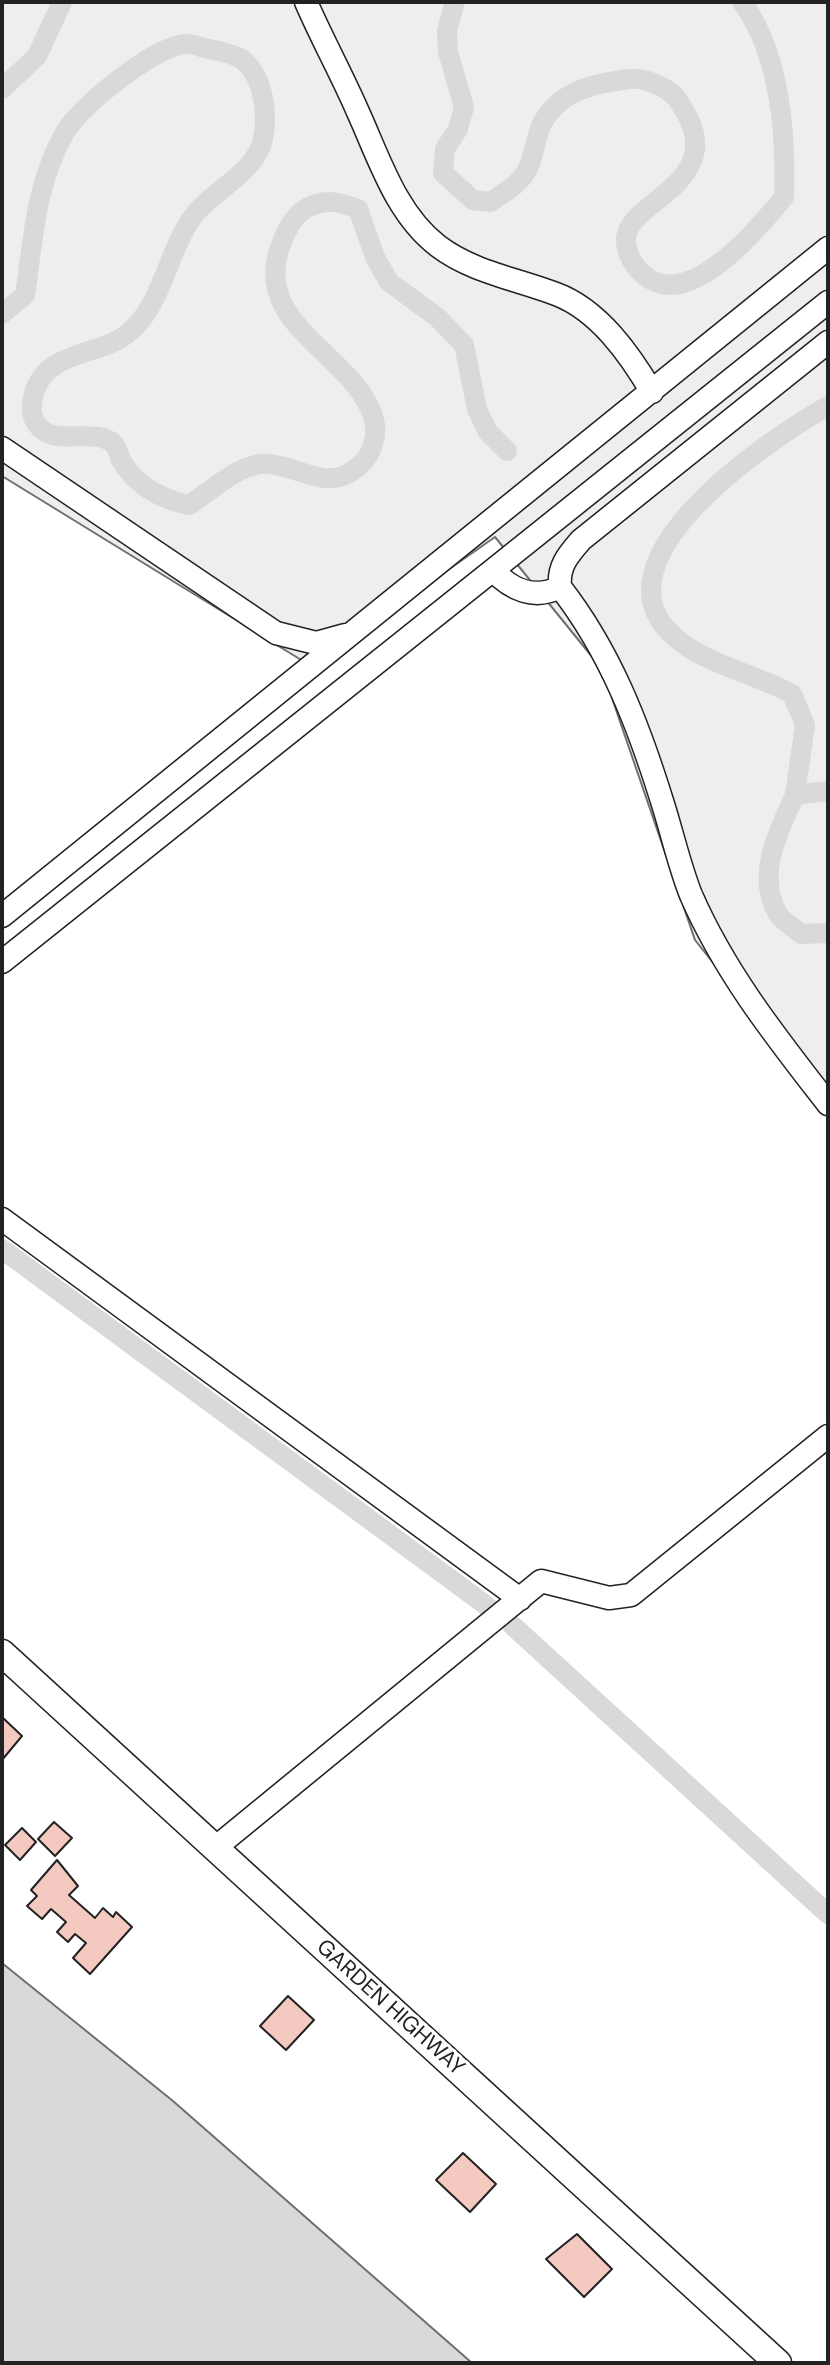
<!DOCTYPE html>
<html>
<head>
<meta charset="utf-8">
<style>
  body { margin:0 }
  #map { position:relative; width:830px; height:2365px; overflow:hidden; background:#fff; font-family:"DM Sans",sans-serif }
  canvas { display:block }
  .frame { position:absolute; inset:0; border:4px solid #222; pointer-events:none }
</style>
</head>
<body>
<div id="map">
<canvas width="830" height="2365"></canvas>
<div class="frame"></div>
</div>
<script>
const c = document.querySelector('canvas').getContext('2d');
c.lineJoin = 'round';
function fill(path, color) { c.fillStyle = color; c.fill(path, 'evenodd'); }
function trace(path, color, width, dash) { c.strokeStyle = color; c.lineWidth = width; c.lineCap = dash ? 'butt' : 'round'; c.setLineDash(dash || []); c.stroke(path); }
function write(font, color, halo, rows, align = 'center') {
  c.font = font + ' "DM Sans",sans-serif'; c.lineWidth = 6; c.setLineDash([]); c.textBaseline = 'middle'; c.strokeStyle = halo; c.fillStyle = color; for (const [text, x, y, turn = 0] of rows) {
    c.save(); c.translate(x, y); c.rotate((+turn || 0) * Math.PI / 180); c.textAlign = isNaN(turn) ? turn : align; if (halo) c.strokeText(text, 0, 0); c.fillText(text, 0, 0); c.restore();
  }
}
const green = new Path2D(`
  M2,2h826v1105l-133,-167 -93,-271 -107,-132 -184,129 -309,-190z`);
fill(green, '#eee');
trace(green, '#6f6f6f', 2);
const water = new Path2D(`
  M2,1963l171,138 299,262h-470z`);
fill(water, '#d9d9d9');
trace(water, '#6f6f6f', 2);
trace(new Path2D(`
  M455,2l-8,28 1,22 16,55 -6,22 -13,20 -2,24 30,27 18,2c10,-8 26,-16 33,-27 11,-16 10,-35 18,-51 17,-34 54,-41 88,-45 14,-2 40,9 48,21 10,17 19,30 17,50 -7,44 -66,57 -69,88 -1,14 8,29 18,37 44,38 114,-46 140,-78 2,-63 -3,-142 -42,-195
  M2,89l35,-33 25,-54
  M2,314l23,-19c9,-60 10,-109 40,-163 15,-26 90,-86 120,-88 7,-1 17,4 24,5 9,2 26,5 34,11 21,18 25,53 20,79 -6,32 -48,50 -68,75 -28,35 -31,91 -68,120 -30,23 -80,16 -93,59 -2,7 -3,17 -1,24 14,36 59,7 81,27 3,3 5,11 7,16 15,26 39,39 68,45 21,-13 52,-44 80,-41 33,3 60,30 91,1 12,-10 18,-30 14,-45 -17,-66 -127,-94 -92,-178 5,-13 12,-27 25,-34 18,-10 32,-6 51,1l17,48 14,25 48,35 27,28 13,64 11,23 19,19
  M828,406c-55,31 -214,137 -169,213 26,42 92,52 133,75l13,31 -10,70 33,-4
  M795,795c-16,35 -40,80 -17,119 4,7 17,14 23,20l27,-1
  M2,1249l485,357
  M512,1625l316,289`), '#d9d9d9', 20);
const building = new Path2D(`
  M2,1717l20,19 -20,24z
  M54,1822l18,16 -17,18 -17,-17z
  M22,1828l14,14 -16,18 -15,-15z
  M57,1860l21,26 -9,9 26,23 8,-10 10,9 3,-5 16,15 -42,47 -17,-16 13,-15 -11,-9 -7,8 -11,-10 9,-10 -15,-13 -9,10 -15,-13 10,-10 -6,-6z
  M288,1996l26,24 -28,30 -26,-24z
  M463,2153l33,31 -26,28 -34,-32z
  M577,2234l35,35 -28,28 -38,-38z`);
fill(building, '#f3c9c0');
trace(building, '#222', 2);
const minor = new Path2D(`
  M306,2c16,37 36,73 52,110 21,46 38,102 80,134 34,26 79,33 118,48 43,16 74,61 96,98
  M828,342l-247,198c-13,15 -23,26 -21,47 50,64 78,137 102,214 10,31 17,64 29,94 34,78 85,142 137,209
  M2,448l274,185 40,10 29,-8
  M493,570l335,-268
  M2,916l826,-668
  M2,962l491,-392c18,20 42,30 67,17
  M2,1219l518,380
  M215,1848l326,-267 68,17 22,-3 197,-159`);
const major = new Path2D(`
  M2,1653l776,710`);
trace(minor, '#222', 25);
trace(major, '#222', 29);
trace(minor, '#fff', 22);
trace(major, '#fff', 26);
write('22px', '#222', '#fff', [
  ["GARDEN HIGHWAY",390,2008,42]
]);
</script>
</body>
</html>
